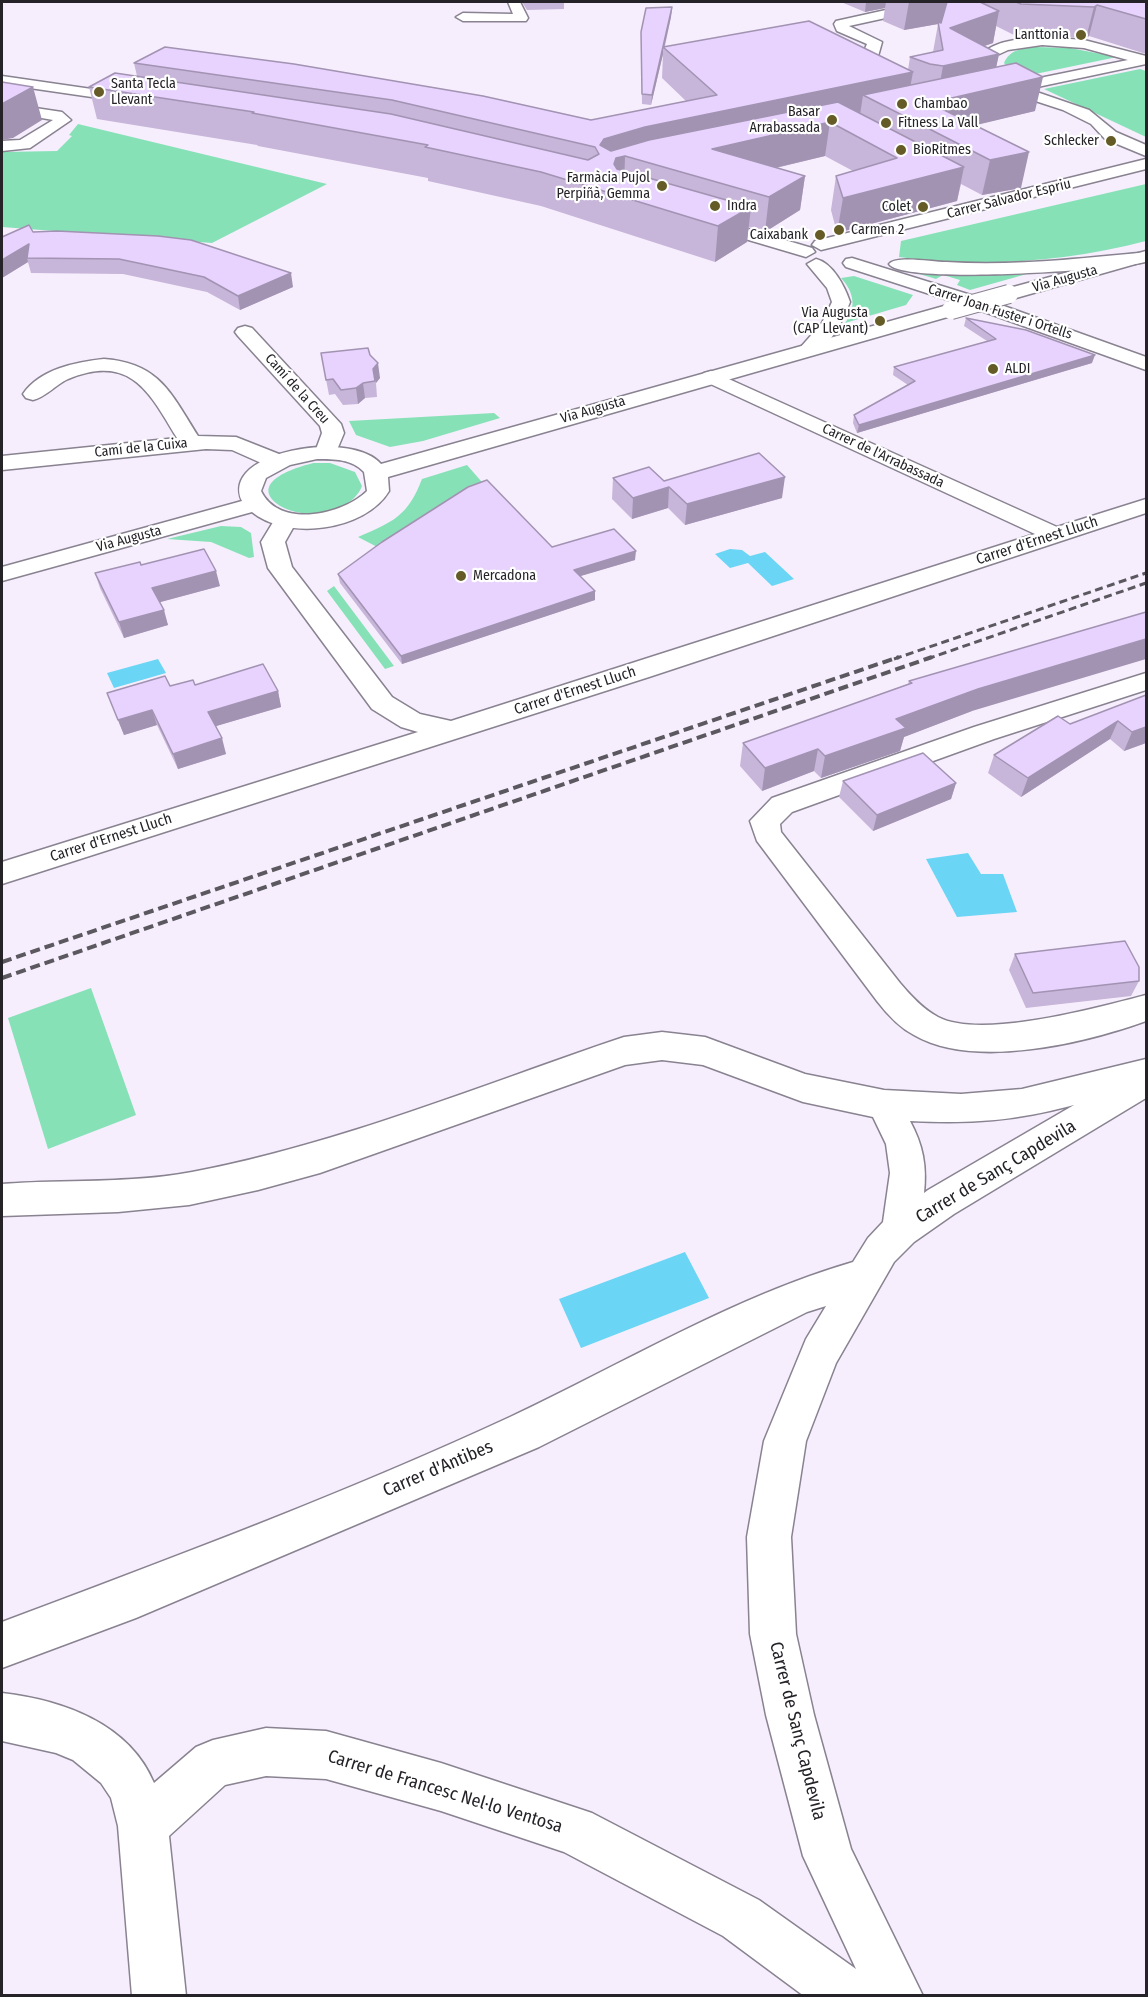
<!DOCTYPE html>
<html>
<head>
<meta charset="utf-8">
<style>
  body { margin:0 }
  #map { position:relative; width:1148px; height:1997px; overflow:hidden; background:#f6eefd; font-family:"Fira Sans Condensed",sans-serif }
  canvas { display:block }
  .frame { position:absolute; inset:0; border:3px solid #252228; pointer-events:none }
</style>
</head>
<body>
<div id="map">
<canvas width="1148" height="1997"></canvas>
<div class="frame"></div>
</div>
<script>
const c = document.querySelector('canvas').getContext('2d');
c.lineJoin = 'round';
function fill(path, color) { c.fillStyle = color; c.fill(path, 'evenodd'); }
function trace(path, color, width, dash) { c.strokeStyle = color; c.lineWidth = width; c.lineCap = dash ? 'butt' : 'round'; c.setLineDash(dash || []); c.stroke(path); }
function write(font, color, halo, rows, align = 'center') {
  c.font = font + ' "Fira Sans Condensed",sans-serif'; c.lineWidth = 4.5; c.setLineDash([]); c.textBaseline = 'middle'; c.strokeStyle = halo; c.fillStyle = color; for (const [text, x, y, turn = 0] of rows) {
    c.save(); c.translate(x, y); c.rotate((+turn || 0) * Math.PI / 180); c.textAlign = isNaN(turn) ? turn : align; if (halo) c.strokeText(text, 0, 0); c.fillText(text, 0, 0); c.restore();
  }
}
fill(new Path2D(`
  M1036,47l34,1 47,9 -101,21 -12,-15c6,-14 18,-14 32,-16z
  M1140,69l6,2v66l-102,-48z
  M78,124l249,60 -115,59 -210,-16v-75l55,-1 15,-15 -3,-1z
  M1146,184v57c-81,21 -164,27 -247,16l2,-16z
  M906,270h135l-71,20 -13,-5 3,-5 -17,-5 -7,4z
  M854,276l59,19 -7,10 -61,18c12,-15 9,-31 -4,-45z
  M494,413l6,5 -77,23 -33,6 -34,-12 -7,-14z
  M314,463h16l25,9 7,14c-10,28 -63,36 -86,17 -26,-22 23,-37 38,-40z
  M467,465l21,24 -105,61 -25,-13c35,-15 50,-21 64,-58z
  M221,526l20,1 10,6 3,24 -5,1 -38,-16 -44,-3z
  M334,586l60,80 -9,3 -58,-78z
  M91,988l45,127 -88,34 -40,-131z`), '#87e1b7');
fill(new Path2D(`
  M730,549l12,1 8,6 15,-4 29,27 -22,7 -24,-23 -18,5 -15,-14z
  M158,659l8,14 -52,15 -7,-15z
  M968,853l13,21h22l14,38 -60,5 -31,-58z
  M685,1252l24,46 -128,50 -22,-49z`), '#6ad5f4');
const minor = new Path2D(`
  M508,2h12l8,16 -2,3h-63l-7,-4 7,-4 50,1z
  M939,2h39l-6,4 -59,6 -64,14 33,16 -7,25 3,7 16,12 -7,4c-25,-6 -30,-25 -20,-46l-30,-13 -3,-7 2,-3 77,-17z
  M1042,37l42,3 62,16v8l-118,25 61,21 27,22 30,13v11l-41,-17 -14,-15 -28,-14 -52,-17 -17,1 -2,-3 7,-4 -12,-10 -10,-15c10,-22 43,-23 65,-25zM1042,45l42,3 44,12 -113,23 -18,-12 -6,-9 2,-5 15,-7z
  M2,76l131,19 7,4 -7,4 -131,-19z
  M2,103l60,9 9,8 -41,28 -28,3v-10l18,-1 33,-20 -51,-9z
  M1146,159v10l-325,81 -9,-5 3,-4z
  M704,216l108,32 3,4 -9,5 -108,-32 -3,-4 3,-4z
  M1139,253l7,3 -1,6c-31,8 -242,23 -256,2 6,-9 45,-2 57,-2 65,4 129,-3 193,-9z
  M852,258l138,43 156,56v13l-170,-61 -130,-42 -3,-4 3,-4z
  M816,259c17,4 29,28 34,43 -7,18 -24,57 -48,51l-3,-4 23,-26 10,-21 -5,-14 -20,-24z
  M245,326l7,2 89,96 3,9 -10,24h-16l-3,-5 7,-19 -2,-7 -82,-90 -3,-4 3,-4z
  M104,359c55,4 67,34 94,77l38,1 48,19 3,5 -3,5h-16l-36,-16 -26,-1 -204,21v-14l175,-18c-28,-46 -46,-85 -109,-59 -13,6 -22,18 -35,21l-7,-2 -3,-4c17,-25 53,-32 81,-35z
  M711,371l346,156 89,-28v14l-497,164 -647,207v-22l416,-130 -17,-5 -29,-18 -104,-141 -7,-26 17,-28h16l4,5 -13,23 7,25 100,130 28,17 31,7 584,-187 -331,-153 -3,-4 3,-4z
  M1146,673v17l-152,49 -202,73 -12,12 1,8 119,151c11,13 23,26 38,34 44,23 161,-10 208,-22v26c-61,22 -172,49 -232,14 -15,-8 -27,-21 -37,-34l-120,-160 -7,-20 22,-23 202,-71z
  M662,1032l43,5 100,37 79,16 77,4 61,-5 124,-30v39l-192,116 -40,28 -20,20 -58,101 -30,78 -15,96 5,97 18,81 37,134 72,147h-119l-81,-60 -159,-84 -123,-41 -115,-32 -60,-3 -41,9 -56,51 17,160h-54l-14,-170 -7,-28 -10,-15 -28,-23 -17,-7 -54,-12v-48c60,7 127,30 152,90l42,-36 17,-7 53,-12 60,3 115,32 151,50 167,87 97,69 -53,-113 -37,-141 -16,-81 -3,-97 17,-96 42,-102 20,-33 -19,6 -268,135 -403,171 -134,50v-46c170,-64 342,-128 508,-205 113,-53 223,-120 343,-155l15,-24 15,-16 7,-49 -4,-29 -13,-27 -70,-15 -100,-37 -41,-5 -37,5 -305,108 -62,17 -69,15 -71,7 -116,4v-32c62,-5 127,0 190,-12 148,-28 289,-87 432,-135zM1074,1105l-146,85 -4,3c3,-27 -1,-48 -14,-72 63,3 104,0 164,-16z`);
const major = new Path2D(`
  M1146,251v10l-137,39 -9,-6 2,-4z
  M951,304l10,6 -3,4 -570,163 1,14c-24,40 -102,50 -137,21l-250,69v-14l240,-66c-23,-50 110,-72 139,-37zM317,459c17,0 35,0 47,13l3,19c-24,24 -88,38 -106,0l5,-13 24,-13z`);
trace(minor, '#898290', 3);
trace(major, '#898290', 3);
fill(minor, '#fff');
fill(major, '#fff');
trace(new Path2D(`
  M894,659l252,-86
  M927,659l219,-76`), '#5c5860', 3, [8, 4.5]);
trace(new Path2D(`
  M2,962l897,-305
  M2,978l930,-321`), '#5c5860', 4, [10, 5]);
const majorBridge = new Path2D(`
  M951,310l58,-16`);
trace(majorBridge, '#898290', 20, []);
trace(majorBridge, '#fff', 18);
fill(new Path2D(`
  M522,2h42v7l-37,1z
  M841,2h305v52l-57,-18 -3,2 -72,-3 -18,-9 -3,17 -9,3 15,8 -3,13 39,44 -61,14 47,63 -39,7 -21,-11 -4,17 -120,32 -6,-23 5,-34 17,-5 -28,-15 -49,12 29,8 -5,34 -35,22 -16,-5 -2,15 -32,20 -174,-56 -113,-25v-3l-170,-32 -1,-1 -160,-26 -8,-32 48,-11 -3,-13 457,57 95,-19 -24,-23 1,-24 -12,51 -9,-1 -1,-72 31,-25 -1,10 -6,29 243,24 2,-13 23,-5 5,-28 -34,6 -21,-9 2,-13 -20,4z
  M33,232l260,55 -53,23 -33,-18 -84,-18 -92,-1 -3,-11 -26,16z
  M966,318l126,45 -235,70 -4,-10 1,-8 54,-30 -15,-10 1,-8 93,-26 -23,-15z
  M321,353l49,2 10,23 -4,5 1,14 -12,1 -7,6 -15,1 -8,-11 -6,1z
  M613,478l51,3 118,17 -97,27 -17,-17 -36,11 -20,-20z
  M635,560l-55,16 15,15v9l-193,64 -62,-81 -2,-9z
  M141,565l79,21 -60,16 8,23 -44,13 -24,-50 -5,-15z
  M909,681l63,30 -68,26 -4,14 -79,27 -7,-7 -52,20 -22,-25 3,-23 165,-59z
  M195,685l83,6 3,16 -65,19 10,28 -48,15 -21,-44 -33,10 -17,-42z
  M1146,695v48l-22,8 -14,-12 -89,58 -33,-24 6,-18 76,-31z
  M843,781l113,2 -5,16 -78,32 -34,-34z
  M1015,954l124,27 -8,15 -105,12 -17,-38z`), '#c8b5da');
fill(new Path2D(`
  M866,2h20l-1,6 -20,4z
  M909,2h38l-4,21 -4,1 -1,-2v2l-34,6z
  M1097,5l-8,31 -3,2 8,-31z
  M672,7l-1,10 -7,31 -1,-1v7l-12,51 1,-10z
  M999,11l-6,32 -49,17 6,-32z
  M999,54l-7,33 -55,12 6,-33z
  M913,72l-6,32 -44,-9 -3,20 -235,41 -1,34 -24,-45 4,-6 41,-12z
  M1043,77l-8,34 -96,23 -9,-31z
  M33,87l9,33 -29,18 -11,2v-36z
  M830,122l-5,34 -109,26 -4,-33z
  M1029,152l-8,36 -39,7 8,-35z
  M964,167l-7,34 -120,32 6,-35z
  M805,176l-5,34 -35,22 4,-35z
  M751,207l-4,35 -32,20 3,-36z
  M29,244l-2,14 1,4 -26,16v-18z
  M291,273l2,14 -53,23 -2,-14z
  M1095,355l-3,8 -235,70 2,-8z
  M378,363l2,15 -4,5 -3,-14z
  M363,383l2,15 -7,6 -2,-16z
  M785,477l-3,21 -97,27 2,-21z
  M669,487l-1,21 -36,11 1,-21z
  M636,551l-1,9 -61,18v-8z
  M216,571l4,15 -63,17 -5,-15z
  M595,591v9l-193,64 -1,-8z
  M164,610l4,15 -44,13 -5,-16z
  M1146,639v20l-174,52 -68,26 -4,14 -79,27 4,-22 71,-37 82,-30z
  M278,691l3,16 -68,20 -5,-15z
  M152,710l5,15 -33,10 -6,-15z
  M1118,721l-8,18 -89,58 7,-19z
  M1146,727v16l-22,8 8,-19z
  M222,738l4,16 -48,15 -5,-15z
  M818,749l-4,22 -52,20 3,-23z
  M956,783l-5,16 -78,32 4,-16z`), '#a293b2');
const building = new Path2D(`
  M947,2h33l19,9 -49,17 49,26 -56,12 -13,-2 -20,-7 33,-7 -5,-28 3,1z
  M1016,2h130v17l-49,-14 -3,2 -73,-3z
  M672,7l-20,88 -10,-1 -1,-62 5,-24z
  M809,21l104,51 -268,55 -41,12 -4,6 11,6 38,-11 189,-38 126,65 -121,31 -7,-22 61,-18 -67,-36 -118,27 93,27 -36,21 -144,-41 -9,2 -2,6 3,5 134,38 -33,19 -177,-54 -116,-25 3,-2 -176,-32 2,-1 -165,-25 26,-14 276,41 197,46 11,-6 -4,-7 -203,-47 -258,-37 31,-16 129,17 189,32 108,24 126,-25 -54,-48z
  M1016,63l27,14 -113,26 99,49 -39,8 -127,-65z
  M2,82l31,5 -31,17z
  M29,225l4,7 24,-1 101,5 33,4 100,33 -53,23 -34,-19 -85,-18 -92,-1 2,-14 -27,16v-23z
  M966,318l60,12 69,25 -236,70 -5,-10 61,-34 -21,-14 102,-28z
  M368,348l2,7 8,8 -5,6 2,12 -12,2 -7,5 -15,2 -8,-11 -7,1 -5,-27z
  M759,453l26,24 -98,27 -18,-17 -36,11 -20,-20 36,-11 15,14z
  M487,480l65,67 62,-18 22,22 -62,19 21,21 -194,65 -63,-82 44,-32 86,-55z
  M204,549l12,22 -64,17 12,22 -45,12 -24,-49 45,-11 1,3z
  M1146,612v27l-168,50 -82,30 10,9 -81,28 -7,-7 -53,19 -22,-25 169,-60 -3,-2z
  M263,664l15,27 -70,21 14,26 -49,16 -21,-44 -34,10 -11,-27 58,-17 5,10 23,-6 2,5z
  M1146,695v32l-14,5 -14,-11 -90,57 -34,-23 64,-39 12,8z
  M923,753l33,30 -79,32 -34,-34z
  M1125,941l14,26v14l-106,12 -18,-39z`);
fill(building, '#e8d2fe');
trace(building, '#a293b2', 1.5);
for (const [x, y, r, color] of [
  [1081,35,6,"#655b27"],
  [99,92,6,"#655b27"],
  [902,104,6,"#655b27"],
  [832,120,6,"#655b27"],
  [886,123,6,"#655b27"],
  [1111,141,6,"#655b27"],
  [901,150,6,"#655b27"],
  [662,186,6,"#655b27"],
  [715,206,6,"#655b27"],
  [923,207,6,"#655b27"],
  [839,230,6,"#655b27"],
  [820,235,6,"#655b27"],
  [880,321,6,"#655b27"],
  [993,369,6,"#655b27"],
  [461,576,6,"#655b27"]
]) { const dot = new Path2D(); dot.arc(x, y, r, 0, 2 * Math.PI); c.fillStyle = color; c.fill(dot); trace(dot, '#fff', 2); }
write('14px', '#252228', '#fff', [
  ["Lanttonia",1069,35,"right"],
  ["Santa Tecla",111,84],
  ["Llevant",111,100],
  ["Chambao",914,104],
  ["Basar",820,112,"right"],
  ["Arrabassada",820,128,"right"],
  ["Fitness La Vall",898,123],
  ["Schlecker",1099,141,"right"],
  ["BioRitmes",913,150],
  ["Farmàcia Pujol",650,178,"right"],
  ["Perpiñà, Gemma",650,194,"right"],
  ["Indra",727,206],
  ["Colet",911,207,"right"],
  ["Carmen 2",851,230],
  ["Caixabank",808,235,"right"],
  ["Via Augusta",868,313,"right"],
  ["(CAP Llevant)",868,329,"right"],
  ["ALDI",1005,369],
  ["Mercadona",473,576]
], 'left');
write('14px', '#252228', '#fff', [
  ["Carrer Salvador Espriu",1009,199,-14],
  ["Via Augusta",1065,279,-16],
  ["Carrer Joan Fuster i Ortells",1000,312,18],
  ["Camí de la Creu",297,389,48],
  ["Via Augusta",593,410,-16],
  ["Camí de la Cuixa",141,448,-6],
  ["Carrer de l'Arrabassada",883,456,25],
  ["Via Augusta",129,539,-15]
]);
write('15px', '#252228', '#fff', [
  ["Carrer d'Ernest Lluch",1037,541,-18],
  ["Carrer d'Ernest Lluch",575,691,-18],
  ["Carrer d'Ernest Lluch",111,838,-18]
]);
write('18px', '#252228', '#fff', [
  ["Carrer de Sanç Capdevila",996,1172,-31],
  ["Carrer d'Antibes",438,1469,-23],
  ["Carrer de Sanç Capdevila",797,1731,76],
  ["Carrer de Francesc Nel·lo Ventosa",445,1792,17]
]);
</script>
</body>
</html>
